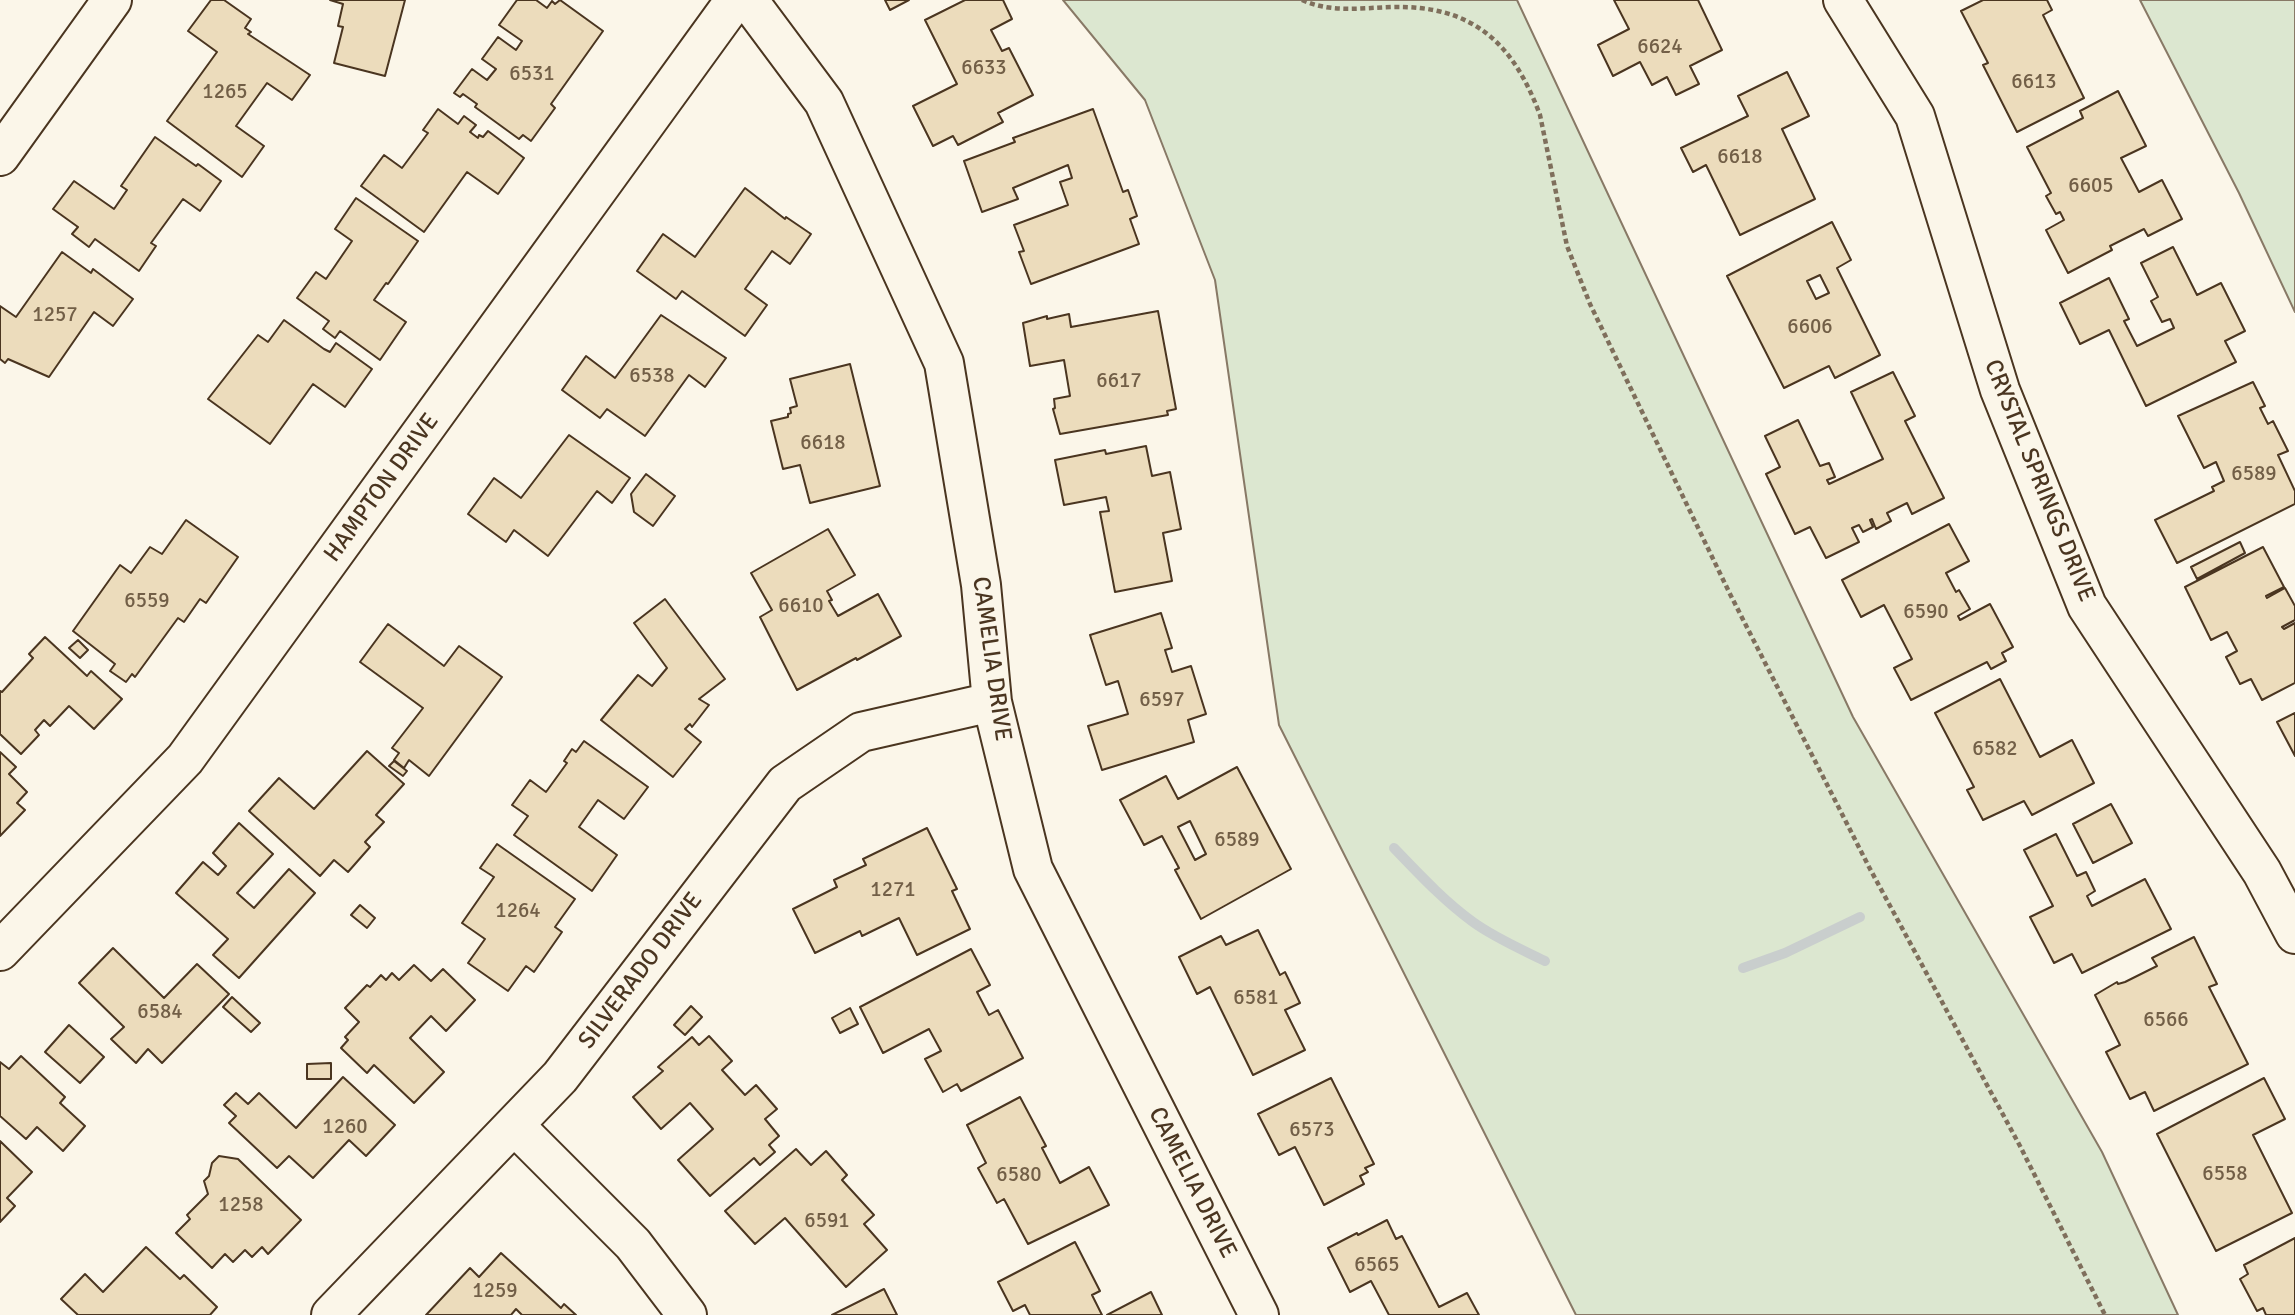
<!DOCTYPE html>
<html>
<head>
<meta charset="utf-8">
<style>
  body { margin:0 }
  canvas { display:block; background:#fbf6e9 }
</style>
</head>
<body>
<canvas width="2295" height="1315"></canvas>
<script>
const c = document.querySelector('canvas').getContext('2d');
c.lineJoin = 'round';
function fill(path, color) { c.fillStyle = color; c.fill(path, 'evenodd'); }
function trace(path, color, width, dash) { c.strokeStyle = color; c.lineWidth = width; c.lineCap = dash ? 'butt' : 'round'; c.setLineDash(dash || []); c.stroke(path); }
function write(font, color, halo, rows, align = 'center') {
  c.font = font + ' Signika,sans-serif'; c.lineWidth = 5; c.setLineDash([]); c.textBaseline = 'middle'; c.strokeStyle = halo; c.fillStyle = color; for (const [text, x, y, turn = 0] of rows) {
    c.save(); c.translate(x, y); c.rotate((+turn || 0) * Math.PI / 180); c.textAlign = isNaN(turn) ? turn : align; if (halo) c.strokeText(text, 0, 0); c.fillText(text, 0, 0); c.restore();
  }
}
const green = new Path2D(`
  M1063,0h454l336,717 249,435 76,163h-602l-297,-590 -64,-445 -70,-180z
  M2140,0h155v312l-56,-119z`);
fill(green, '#dce7d0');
trace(green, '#887966', 2);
trace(new Path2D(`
  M1394,848c25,26 50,53 79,74 22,16 48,27 72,39
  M1743,968l42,-15 75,-36`), '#c9cecd', 10);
const building = new Path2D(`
  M211,0h13l27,19 -6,9 6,4 -3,2 62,41 -18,25 -25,-17 -31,43 28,20 -22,31 -75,-56 50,-69 -29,-21z
  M330,0h75l-20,76 -51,-13 9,-36 -5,-1 5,-22z
  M517,0h19l11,8 5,-7 3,3 5,-4 43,31 -52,73 4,4 -24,33 -8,-6 -4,4 -44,-32 2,-3 -14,-10 -3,3 -6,-4 18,-24 15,11 9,-11 -14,-10 16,-22 18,13 6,-9 -23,-16z
  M885,0h24l-19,10z
  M965,0h38l9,19 -21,11 11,21 7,-3 24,47 -35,18 5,9 -45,23 -5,-9 -20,10 -20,-40 44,-22 -32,-64z
  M1614,0h84l24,50 -32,16 9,18 -23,11 -9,-18 -15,8 -12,-23 -27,14 -15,-31 31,-16z
  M1983,0h64l5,10 -9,5 41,83 -67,34 -34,-67 5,-2 -27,-52z
  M1787,72l22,44 -27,13 33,70 -75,36 -34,-70 -13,7 -12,-24 67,-32 -10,-20z
  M2118,91l28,55 -25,12 18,34 23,-12 20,39 -34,17 -4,-7 -34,17 2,4 -44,23 -22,-43 18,-10 -4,-8 -4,2 -10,-18 5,-3 -24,-46 56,-29 -3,-7z
  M438,109l20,15 6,-8 12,9 -6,7 8,6 1,-3 4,2 5,-6 36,27 -26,36 -31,-22 -43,60 -63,-46 23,-31 18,13 26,-35 -5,-3z
  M1093,109l30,83 5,-2 9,26 -7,3 9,25 -108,40 -12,-32 5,-1 -10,-26 54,-20 -8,-23 12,-4 -4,-13 -55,23 5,11 -36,13 -18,-51 51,-19 -2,-4z
  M155,137l41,29 2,-2 23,17 -21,30 -17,-12 -32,44 5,3 -17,25 -44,-32 -6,8 -17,-13 6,-7 -25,-18 21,-28 40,28 13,-19 -6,-4z
  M745,188l40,31 1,-2 25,17 -21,30 -18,-13 -27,38 22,16 -22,31 -63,-45 -6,8 -39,-28 26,-37 32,23z
  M356,198l62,43 -30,43 -2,-1 -12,17 32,22 -26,38 -40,-29 -5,7 -12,-9 6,-8 -32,-23 19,-26 10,7 26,-38 -17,-12z
  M1832,222l19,38 -14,8 43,87 -45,23 -6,-12 -45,22 -57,-112zM1820,275l9,18 -13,6 -9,-18z
  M2173,247l24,48 24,-12 24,48 -20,10 11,21 -90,44 -37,-76 -29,14 -20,-41 49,-25 20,41 -5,2 13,25 37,-18 -4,-9 -8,3 -11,-21 7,-4 -17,-34z
  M62,252l29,21 2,-4 40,30 -20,27 -19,-14 -45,65 -41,-18 -3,4 -5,-4v-53l16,11z
  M1158,311l18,98 -9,2 1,4 -108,19 -7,-25 2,-1 -1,-9 16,-3 -6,-36 -34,6 -7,-43 24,-7v3l22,-5 2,13z
  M661,315l65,43 -21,29 -16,-12 -44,61 -38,-27 -7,9 -38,-28 24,-34 29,22z
  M284,320l40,29 6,3 6,-9 36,26 -27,38 -32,-23 -43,60 -62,-45 50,-64 10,7z
  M850,364l30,122 -70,17 -10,-38 -17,4 -12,-48 17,-4v-3l3,-1 -1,-5 7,-2 -7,-27z
  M1893,372l22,44 -10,5 39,77 -32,16 -5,-11 -20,10 4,8 -15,8 -4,-10 -2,1 3,7 -10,5 -4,-7 -7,3 7,14 -33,16 -16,-31 -15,7 -29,-60 14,-7 -15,-31 33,-16 22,46 9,-3 6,14 -8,3 2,4 54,-25 -32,-67z
  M2253,382l12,24 -5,2 8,16 5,-3 15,30 -10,4 17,36v13l-118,59 -22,-43 59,-29 -2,-4 12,-6 -8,-19 -12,6 -26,-52z
  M569,435l61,43 -18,25 -15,-12 -49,65 -34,-26 -8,12 -38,-28 26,-36 27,20z
  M1146,446l6,30 18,-4 11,57 -18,4 9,48 -57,11 -15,-80 9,-1 -3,-14 -42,8 -9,-45 50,-10 1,4z
  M646,474l29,22 -22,30 -19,-14 -3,-18z
  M186,520l52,37 -32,46 -6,-4 -16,23 -6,-4 -43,59 -3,-3 -6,8 -16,-11 5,-7 -42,-33 47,-66 11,8 19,-26 12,7z
  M1949,524l20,37 -23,12 10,19 3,-2 11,19 -12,7 2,4 30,-16 23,43 -11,6 4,8 -15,8 -4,-7 -76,38 -17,-32 18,-9 -28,-54 -23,12 -19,-37z
  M828,529l27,46 -28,16 5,9 -3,1 9,15 40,-22 23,42 -44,24 -1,-2 -59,32 -37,-73 12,-7 -21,-37z
  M2240,542l5,11 -48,26 -6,-12z
  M2263,547l21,40 -18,9 1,2 18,-10 10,18v14l-13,7 2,2 11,-6v60l-33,17 -11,-21 -11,5 -14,-27 11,-6 -10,-19 -16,8 -26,-53z
  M665,599l60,80 -26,20 10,6 -17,22 -2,-3 -5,5 16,13 -28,35 -72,-57 37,-45 14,11 15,-18 -33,-45z
  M1161,613l11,35 -7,2 7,22 19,-6 15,48 -18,6 6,22 -92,28 -14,-44 40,-12 -10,-33 -12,4 -16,-50z
  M388,624l56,42 15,-20 43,31 -73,99 -20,-16 -5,8 -10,-8 5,-7 -7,-5 31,-40 -63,-46z
  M45,637l42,39 4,-5 31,28 -28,30 -25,-23 -19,20 -6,-6 -9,10 4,5 -18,19 -21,-20v-43l2,1 31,-34 -4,-4z
  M78,640l10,10 -8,8 -11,-10z
  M2000,679l40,78 32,-17 22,43 -62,32 -8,-14 -41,19 -16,-30 7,-3 -39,-74z
  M2295,713v43l-18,-34z
  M584,741l64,46 -24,32 -26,-19 -19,27 38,28 -25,36 -78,-56 14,-19 -16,-11 18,-25 16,12 21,-29 -3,-2 8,-12 4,3z
  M367,751l37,33 -28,31 8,7 -19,20 5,5 -22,25 -14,-12 -14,16 -71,-65 30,-33 35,31z
  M0,752l16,15 -7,7 18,18 -10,11 8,7 -25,26z
  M394,761l13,10 -4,5 -14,-10z
  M1237,767l54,102 -90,50 -26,-49 4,-2 -17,-32 -18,9 -24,-45 46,-24 12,23zM1190,821l16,33 -11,6 -17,-33z
  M2111,804l21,39 -39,20 -20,-39z
  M239,823l34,31 -36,39 17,15 35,-39 26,24 -76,85 -26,-23 15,-16 -52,-46 27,-31 15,13 8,-9 -13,-13z
  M927,828l30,61 -5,2 18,38 -53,26 -18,-37 -37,18 -2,-5 -45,22 -22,-44 44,-22 -3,-7 32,-15 -3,-6z
  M2056,834l21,42 9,-4 9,19 -8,5 5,10 53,-27 26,50 -89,44 -10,-19 -18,9 -24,-46 23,-11 -29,-56z
  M497,844l78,55 -20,28 7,5 -28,40 -8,-6 -18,25 -40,-28 17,-24 -23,-16 32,-46 -14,-9z
  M360,905l15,13 -8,10 -16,-13z
  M1258,930l22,45 5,-3 15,31 -15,7 20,40 -52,25 -43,-88 -13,7 -18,-37 42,-21 5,9z
  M2194,937l23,47 -8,3 39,77 -94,47 -9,-19 -15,7 -24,-47 14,-7 -25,-50 22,-13 1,2 7,-2 32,-16 -5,-8z
  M113,948l51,50 33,-34 32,30 -67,69 -14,-14 -12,14 -25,-24 13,-12 -45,-44z
  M971,949l19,36 -13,7 12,23 9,-5 25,48 -62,33 -4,-7 -14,8 -18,-33 16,-8 -12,-22 -46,24 -23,-46z
  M414,965l17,16 12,-12 32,31 -29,31 -15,-15 -21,22 34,34 -30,31 -40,-38 -7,8 -26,-25 7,-8 -3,-3 14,-15 -14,-14 22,-23 3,2 11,-12 5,5 6,-7 7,7z
  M232,997l28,26 -9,9 -28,-25z
  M691,1006l11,11 -17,18 -11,-10z
  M850,1008l8,16 -18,9 -8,-15z
  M69,1025l35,32 -24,26 -35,-31z
  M709,1036l23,25 -10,9 23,25 11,-10 21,24 -12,10 14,17 -10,9 6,7 -15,13 -6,-7 -44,38 -32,-36 35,-31 -23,-26 -29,26 -28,-32 30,-26 -5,-4 34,-30 7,8z
  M21,1056l44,41 -5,6 25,23 -22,25 -26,-24 -11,12 -26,-23v-54l9,7z
  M331,1063v16h-24v-15z
  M343,1077l52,48 -29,31 -17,-16 -36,38 -24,-22 -12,12 -48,-45 7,-7 -12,-11 12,-12 12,11 11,-11 37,35z
  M1331,1078l43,86 -9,4 3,4 -8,4 4,8 -40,21 -29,-58 -16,8 -21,-41z
  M2264,1078l21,41 -32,16 39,78 -76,38 -59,-117z
  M1020,1097l26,49 -4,2 18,35 29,-16 20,38 -81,39 -24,-45 -7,4 -19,-35 8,-5 -19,-38z
  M0,1141l32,31 -25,26 8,8 -15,16z
  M796,1149l15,16 15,-14 21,24 -5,5 32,35 -10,9 23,26 -41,37 -61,-69 -30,26 -30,-33z
  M219,1156l19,3 63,61 -33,34 -6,-7 -10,10 -7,-7 -12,12 -8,-8 -13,14 -36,-35 14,-14 -3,-4 21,-21 -4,-13 5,-5 3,-13z
  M1387,1220l9,19 6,-3 37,71 28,-14 12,22h-90l-18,-34 -21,11 -22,-44 29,-15 1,2z
  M2295,1238v77h-29l-3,-7 -6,3 -17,-32 8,-5 -4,-9z
  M1075,1242l25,49 -8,4 10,20h-72l-5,-10 -12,6 -15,-29z
  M146,1247l34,32 4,-4 33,32 -7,8h-132l-17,-16 24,-25 18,18z
  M501,1253l60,55 3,-4 12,11h-54l-6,-6 -5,6h-85l44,-47 9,9z
  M884,1289l13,26h-65z
  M1151,1292l11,23h-55z`);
fill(building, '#ecdcbc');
trace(building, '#4a3520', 2);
const minor = new Path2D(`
  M748,0l76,102 120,261 37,222 11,117 41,167 226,446
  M1843,0l72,116 85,274 87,216 175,266 33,62
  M0,156l112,-156
  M0,951l185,-192 550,-759
  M514,1125l119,119 54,71
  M331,1315l229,-238 225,-293 76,-52 131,-30`);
trace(minor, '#4a3520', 42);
trace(new Path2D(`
  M1302,0c29,13 58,8 90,7 80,-2 121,35 148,108l27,131 23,58 140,290 139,273 151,279 85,169`), '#7f6f5c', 4.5, [5, 3.5]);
trace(minor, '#fbf6e9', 38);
write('21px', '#725f47', null, [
  ["6624",1660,47],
  ["6633",984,68],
  ["6531",532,74],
  ["6613",2034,82],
  ["1265",225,92],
  ["6618",1740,157],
  ["6605",2091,186],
  ["1257",55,315],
  ["6606",1810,327],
  ["6538",652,376],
  ["6617",1119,381],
  ["6618",823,443],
  ["6589",2254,474],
  ["6559",147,601],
  ["6610",801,606],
  ["6590",1926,612],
  ["6597",1162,700],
  ["6582",1995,749],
  ["6589",1237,840],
  ["1271",893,890],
  ["1264",518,911],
  ["6581",1256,998],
  ["6584",160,1012],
  ["6566",2166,1020],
  ["1260",345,1127],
  ["6573",1312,1130],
  ["6558",2225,1174],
  ["6580",1019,1175],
  ["1258",241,1205],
  ["6591",827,1221],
  ["6565",1377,1265],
  ["1259",495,1291]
]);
write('24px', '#4a3520', '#fbf6e9', [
  ["CRYSTAL SPRINGS DRIVE",2039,481,68],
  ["HAMPTON DRIVE",382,488,-54],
  ["CAMELIA DRIVE",991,659,82],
  ["SILVERADO DRIVE",641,971,-53],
  ["CAMELIA DRIVE",1192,1183,63]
]);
</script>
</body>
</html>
